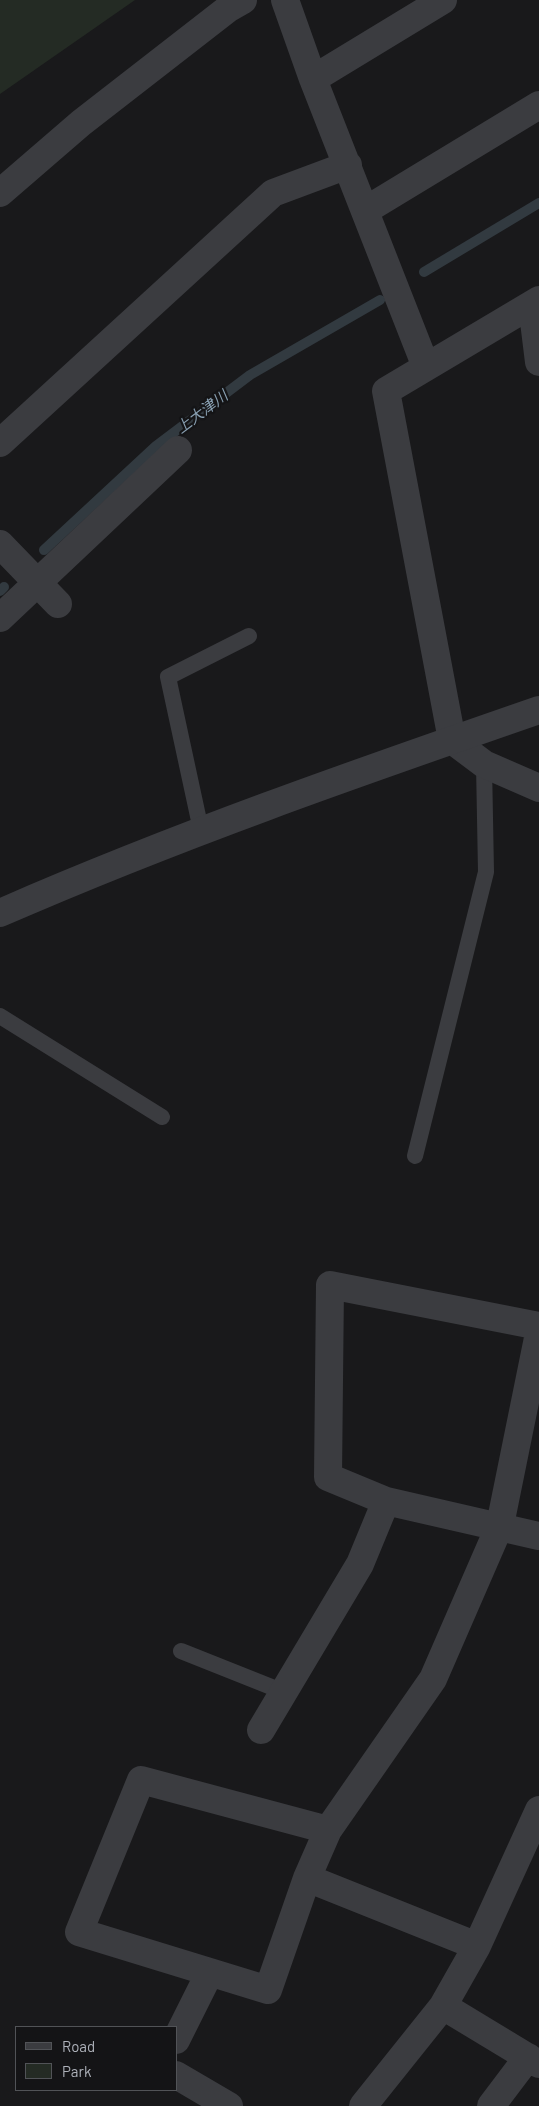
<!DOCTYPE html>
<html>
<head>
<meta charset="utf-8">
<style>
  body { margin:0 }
  #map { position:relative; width:539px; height:2106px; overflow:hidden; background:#19191b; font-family:Barlow,sans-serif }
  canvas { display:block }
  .legend { position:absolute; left:15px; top:2026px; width:162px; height:65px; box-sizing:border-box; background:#141416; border:1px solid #515357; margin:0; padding:6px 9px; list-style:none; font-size:15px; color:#adb1b9 }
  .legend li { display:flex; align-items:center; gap:10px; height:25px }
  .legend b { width:25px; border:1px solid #515357 }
</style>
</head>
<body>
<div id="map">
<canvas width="539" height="2106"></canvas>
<ul class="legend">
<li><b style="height:6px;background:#3b3c40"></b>Road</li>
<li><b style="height:14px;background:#242b24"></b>Park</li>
</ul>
</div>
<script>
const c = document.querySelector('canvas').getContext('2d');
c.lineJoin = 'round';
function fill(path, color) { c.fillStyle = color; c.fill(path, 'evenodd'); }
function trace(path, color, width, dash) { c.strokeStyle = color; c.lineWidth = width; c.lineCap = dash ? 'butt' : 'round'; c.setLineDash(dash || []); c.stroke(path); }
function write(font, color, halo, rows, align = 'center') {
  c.font = font + ' Barlow,"Noto Sans JP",sans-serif'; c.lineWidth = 4.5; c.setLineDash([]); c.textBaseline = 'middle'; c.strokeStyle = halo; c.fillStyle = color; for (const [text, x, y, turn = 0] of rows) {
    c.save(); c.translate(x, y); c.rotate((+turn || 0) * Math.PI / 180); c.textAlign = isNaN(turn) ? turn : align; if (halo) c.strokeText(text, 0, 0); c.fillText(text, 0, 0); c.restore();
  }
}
fill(new Path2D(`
  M0,0h135l-135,94z`), '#242b24');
trace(new Path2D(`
  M424,272l115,-69
  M44,550l112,-104 94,-71 130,-75
  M0,591l4,-4`), '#323a40', 10);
trace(new Path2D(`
  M201,830l-33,-153 81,-41
  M0,1016l162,101
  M415,1156l71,-284 -2,-108
  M181,1651l103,41`), '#3b3c40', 16);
trace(new Path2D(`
  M285,0l28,79 113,288
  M313,79l130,-79
  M0,193l81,-70 148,-115 14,-8
  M366,210l173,-105
  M539,300l-153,91 66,349 32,24 55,24
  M532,305l7,57
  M0,443l273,-250 75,-28
  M0,544l58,60
  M0,618l178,-168
  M539,1326l-209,-41 -2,192 58,24 153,35
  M261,1730l99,-166 26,-63
  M328,1830l-187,-50 -62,152 189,58 39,-112 21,-48 105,-151 67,-154 39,-192
  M307,1878l170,68
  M443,2006l96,58
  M176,2040l34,-68
  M176,2075l53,31
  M363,2106l80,-100 34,-60 62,-136
  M491,2106l37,-49`), '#3b3c40', 28);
trace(new Path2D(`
  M0,913c176,-77 357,-140 539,-203`), '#3b3c40', 28);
write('italic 15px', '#889fb1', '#141416', [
  ["上大津川",202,412,-37]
]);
</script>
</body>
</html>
